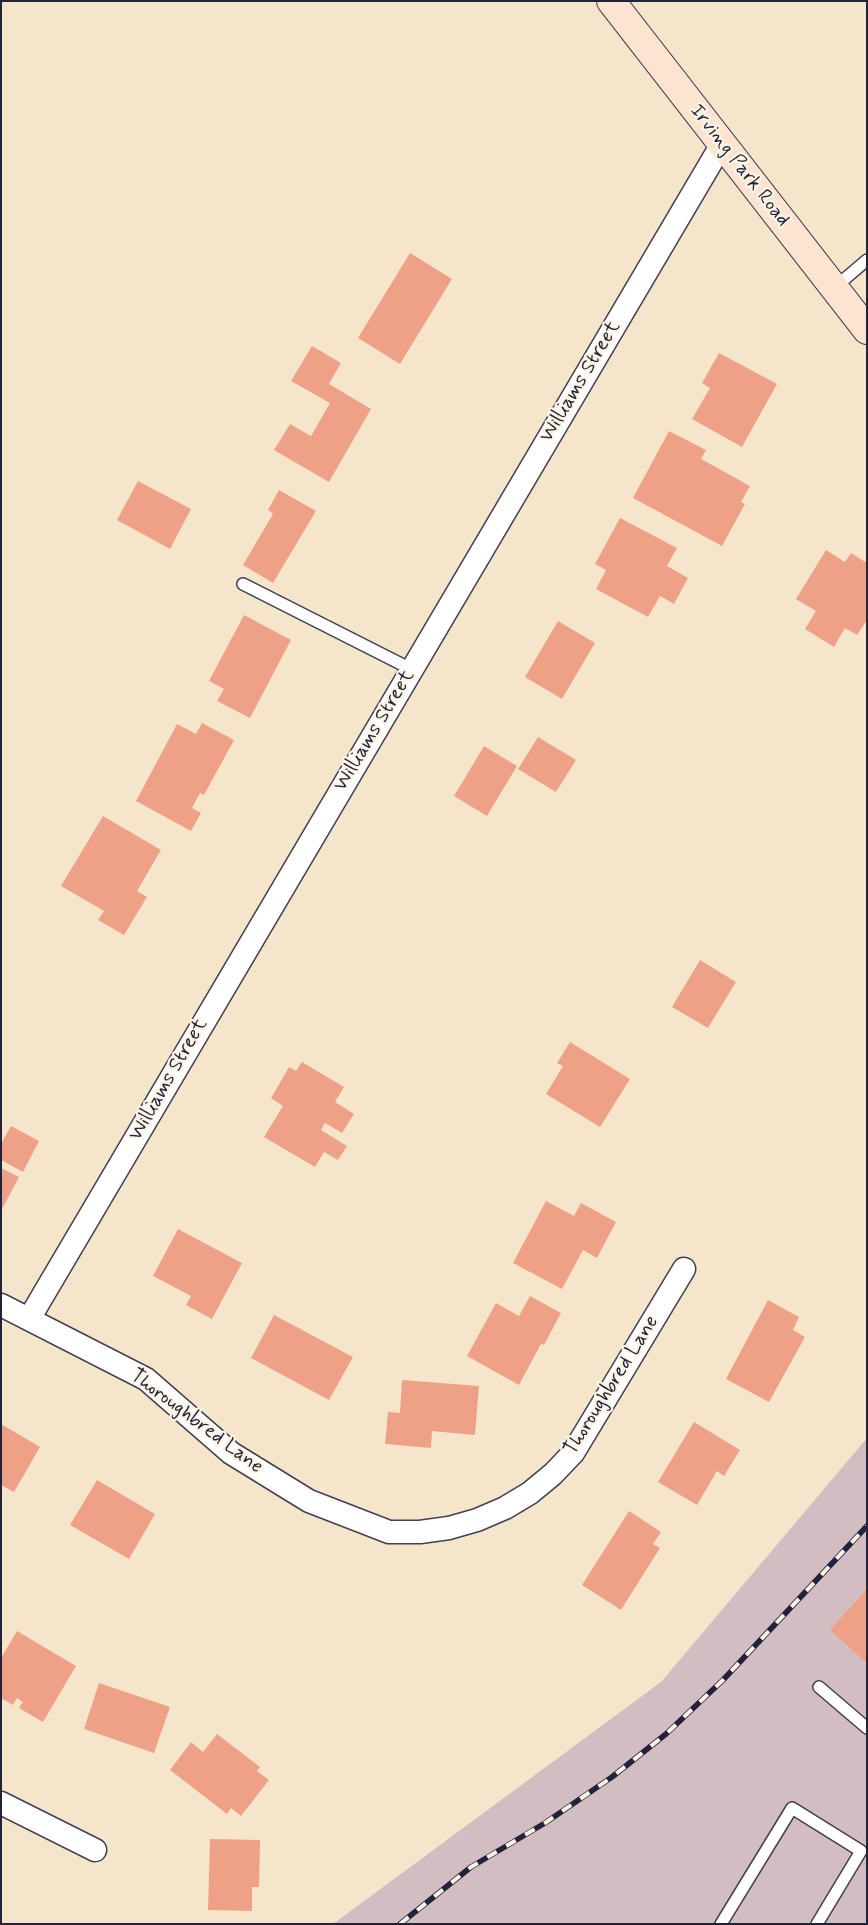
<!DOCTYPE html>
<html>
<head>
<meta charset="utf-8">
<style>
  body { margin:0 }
  #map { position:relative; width:868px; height:1925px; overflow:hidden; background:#f5e6cb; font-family:Mynerve,sans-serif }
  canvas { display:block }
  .frame { position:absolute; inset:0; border:2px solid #22223b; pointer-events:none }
</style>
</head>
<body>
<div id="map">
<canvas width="868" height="1925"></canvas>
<div class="frame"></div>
</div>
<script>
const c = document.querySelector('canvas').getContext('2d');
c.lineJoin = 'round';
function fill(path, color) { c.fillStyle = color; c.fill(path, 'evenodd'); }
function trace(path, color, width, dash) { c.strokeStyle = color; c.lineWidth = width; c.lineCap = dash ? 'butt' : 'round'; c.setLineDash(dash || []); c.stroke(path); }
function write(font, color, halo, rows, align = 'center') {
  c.font = font + ' Mynerve,sans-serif'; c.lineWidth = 4.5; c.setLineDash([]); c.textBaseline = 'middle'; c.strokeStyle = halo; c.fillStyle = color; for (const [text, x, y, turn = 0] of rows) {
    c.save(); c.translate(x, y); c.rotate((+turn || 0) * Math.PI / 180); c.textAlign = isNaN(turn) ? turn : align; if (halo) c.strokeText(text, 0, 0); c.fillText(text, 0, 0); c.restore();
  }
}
fill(new Path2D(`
  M867,1438v486h-534l328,-242z`), '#d2bec2');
fill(new Path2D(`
  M410,253l42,26 -52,85 -42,-26z
  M312,346l29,17 -12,21 42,25 -42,73 -55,-32 16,-26 21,12 19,-33 -39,-22z
  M719,353l58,31 -35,63 -50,-28 18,-31 -8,-5z
  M669,431l37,19 -5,9 49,27 -9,16 4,2 -23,42 -89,-48z
  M138,481l53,28 -21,40 -53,-29z
  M279,490l37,21 -43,72 -30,-18 30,-51 -5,-4z
  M620,518l57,30 -10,18 21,12 -14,26 -14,-8 -12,21 -52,-28 10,-19 -11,-6z
  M826,550l19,12 6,-9 16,10v57l-10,15 -12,-7 -11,19 -29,-18 11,-18 -20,-12z
  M244,615l47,25 -41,78 -33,-17 7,-12 -15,-8z
  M558,621l37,22 -33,56 -37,-22z
  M202,723l32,17 -30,55 -4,-2 -8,15 9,5 -10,18 -55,-30 41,-77 19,10z
  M538,737l38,23 -20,32 -38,-23z
  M484,746l33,20 -30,50 -33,-20z
  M103,816l58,34 -24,41 10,6 -23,38 -26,-15 6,-9 -43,-25z
  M700,960l36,22 -28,46 -36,-21z
  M570,1042l60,37 -30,48 -54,-33 17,-28 -6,-3z
  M302,1062l42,25 -9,15 19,12 -12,19 -17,-10 -4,7 26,16 -9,14 -14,-8 -9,15 -51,-30 19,-31 -12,-8 18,-31 7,4z
  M11,1126l28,15 -16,31 -22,-12v-16z
  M1,1168l18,9 -18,34z
  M546,1201l28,15 7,-13 35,19 -19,36 -14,-8 -21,39 -49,-26z
  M178,1229l64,34 -30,56 -26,-14 5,-9 -38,-20z
  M530,1296l31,17 -17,32 -3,-1 -22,41 -52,-29 29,-53 23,13z
  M768,1300l31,17 -6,13 12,7 -36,65 -43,-23z
  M274,1315l79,42 -24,43 -78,-42z
  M402,1380l77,6 -4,49 -43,-4 -1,17 -46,-4 3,-32 12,1z
  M694,1422l46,28 -16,26 -7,-5 -20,34 -39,-23z
  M1,1424l39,23 -26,45 -13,-7z
  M97,1480l58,34 -26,45 -59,-34z
  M629,1511l32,21 -8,12 7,4 -39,62 -39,-25z
  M867,1589v74l-37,-33z
  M17,1631l59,35 -33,56 -24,-14 4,-6 -6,-4 -4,7 -12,-7v-40z
  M99,1683l71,24 -16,46 -70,-24z
  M217,1734l43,33 -3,4 12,9 -28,36 -10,-8 -4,6 -57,-44 21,-28 12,10z
  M210,1839l50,1 -1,47h-7v24l-44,-1z`), '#efa188');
const lane = new Path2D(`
  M834,288l33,-28
  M243,584l168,85
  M819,1687l48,41
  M721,1924l71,-116 69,43 -44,73`);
const street = new Path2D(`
  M1,1305l145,74 85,74 78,48 80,31h31l29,-4 28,-8 28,-12 25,-15 23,-19 20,-21 111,-184
  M29,1319l693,-1175
  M1,1803l94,47`);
const secondary = new Path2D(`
  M611,1l256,329`);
trace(lane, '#423f51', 14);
trace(street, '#423f51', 25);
trace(secondary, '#423f51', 30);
trace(lane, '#fff', 11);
trace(street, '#fff', 22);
trace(secondary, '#fde4d1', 28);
const rail = new Path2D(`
  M400,1924l71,-57 74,-44 67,-46 54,-43 57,-54 144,-154`);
trace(rail, '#22223b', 5.5);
trace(rail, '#fcf5e5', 4, [11]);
write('20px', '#22223b', '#fcf5e5', [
  ["Irving Park Road",739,166,52],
  ["Williams Street",581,382,-59],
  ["Williams Street",375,731,-59],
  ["Williams Street",169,1080,-60],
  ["Thoroughbred Lane",612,1386,-58],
  ["Thoroughbred Lane",196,1422,37]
]);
</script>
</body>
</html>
